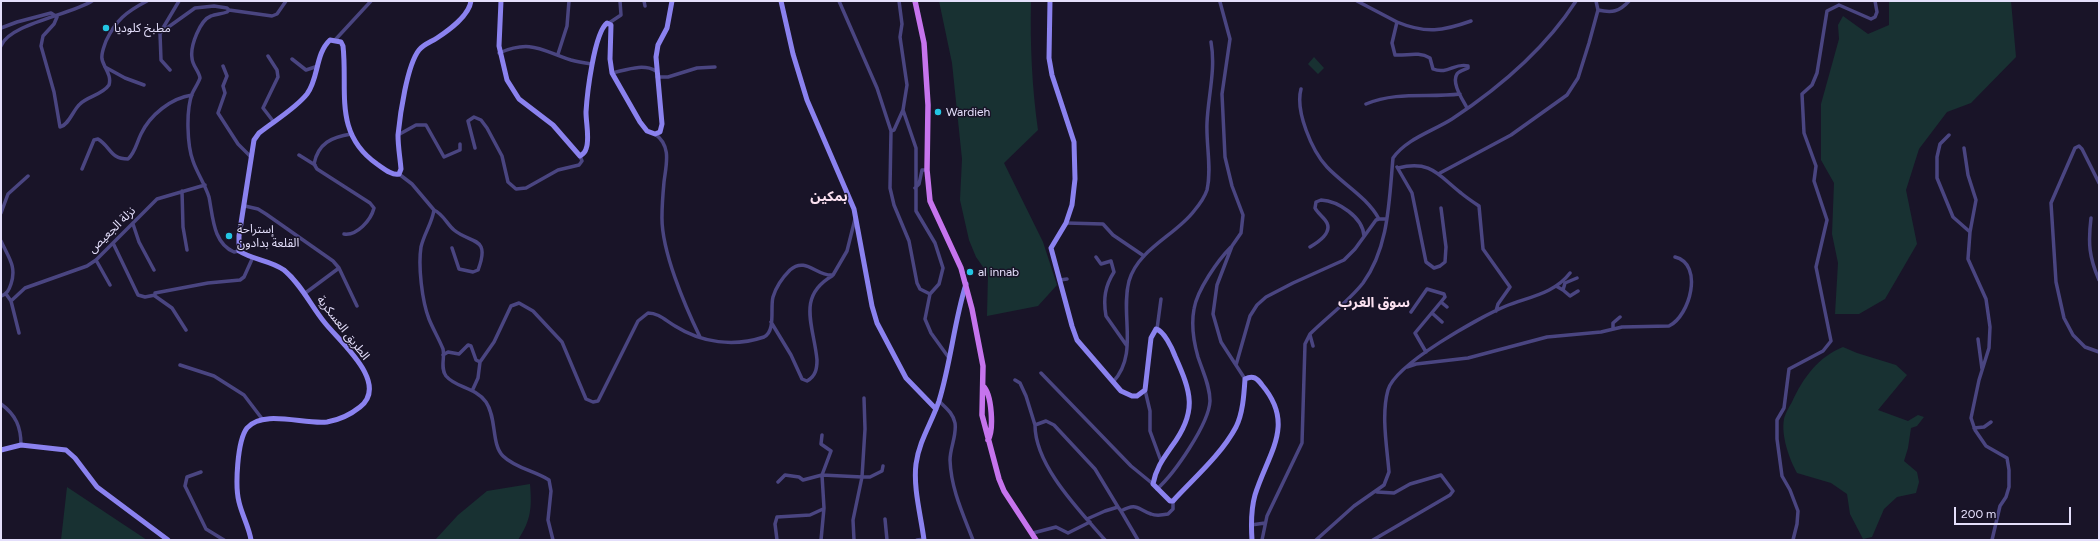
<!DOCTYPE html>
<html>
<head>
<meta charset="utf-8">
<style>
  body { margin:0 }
  #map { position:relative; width:2100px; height:541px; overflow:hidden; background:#191428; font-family:Figtree,sans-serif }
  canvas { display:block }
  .frame { position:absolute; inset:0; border:2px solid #e4dffb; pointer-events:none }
  .scale { position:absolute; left:1954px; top:507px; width:117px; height:18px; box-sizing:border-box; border:2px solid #e4dffb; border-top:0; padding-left:5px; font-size:12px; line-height:14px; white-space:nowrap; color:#e4dffb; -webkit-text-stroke:3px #191428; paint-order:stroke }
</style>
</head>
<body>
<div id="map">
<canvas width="2100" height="541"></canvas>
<div class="frame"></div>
<div class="scale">200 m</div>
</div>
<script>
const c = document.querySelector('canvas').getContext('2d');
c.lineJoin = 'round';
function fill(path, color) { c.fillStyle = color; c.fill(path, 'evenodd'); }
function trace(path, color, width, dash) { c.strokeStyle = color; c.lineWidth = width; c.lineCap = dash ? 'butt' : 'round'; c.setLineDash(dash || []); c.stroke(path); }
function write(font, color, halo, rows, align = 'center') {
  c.font = font + ' Figtree,"Noto Sans Arabic",sans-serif'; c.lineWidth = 3; c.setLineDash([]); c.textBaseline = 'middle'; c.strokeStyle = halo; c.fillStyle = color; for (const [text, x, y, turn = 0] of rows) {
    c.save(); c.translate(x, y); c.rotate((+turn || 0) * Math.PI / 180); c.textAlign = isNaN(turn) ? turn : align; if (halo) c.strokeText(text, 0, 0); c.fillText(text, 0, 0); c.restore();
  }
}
fill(new Path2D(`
  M939,1h92c-1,44 1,86 7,129l-34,33 39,79 14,43 -19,21 -51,10 1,-42 -12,-17 -7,-17 -9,-40 2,-41 -10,-96z
  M1889,1h122l5,56 -45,46 -24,9 -28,37 -13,41 11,54 -32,55 -26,15h-24l3,-51 -6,-29 2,-51 -13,-23v-56l18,-65 -1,-14 5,-9 25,18 21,-9z
  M1314,57l10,11 -6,6 -10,-10z
  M1843,347l14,6 39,12 11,10 -29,35 30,11 10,-6 6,2 -7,9 -6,2 -3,20 -4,13 13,11 2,10 -3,11 -19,4 -13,12 -12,28 -9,2 -13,-25 -3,-20 -16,-11 -34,-10c-8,-15 -16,-37 -13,-54 1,-5 5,-12 8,-17 11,-24 26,-45 51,-55z
  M530,484c2,24 1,36 -12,56h-83l23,-25 29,-24z
  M67,487l80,53h-86z`), '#183132');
trace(new Path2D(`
  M644,1l1,5
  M839,1l38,87 14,43 -1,57 4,17 15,36 8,42 3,6 10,5
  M1357,1l40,21 -5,21 3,12c12,1 23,-4 35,3l3,11c15,6 22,-7 35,-3v2c-4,2 -9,3 -11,6 -6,9 6,26 10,34
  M1220,2l10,37 -8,55 3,63 7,29 11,29 -2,18 -9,13 -15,39 -4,29 8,28 24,37
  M229,10l43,6 5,-2 9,-13
  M1598,10c14,3 21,2 31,-9
  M57,17l-3,7 -11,12 -2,10 13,46 6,35c9,-2 13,-17 20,-23 8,-8 22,-9 29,-19 3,-10 -5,-17 -7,-26 -1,-6 2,-12 4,-18 10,-21 20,-29 41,-40
  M1397,22c29,12 46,9 74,-1
  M609,23l12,-8 -1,-14
  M1,28l16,-6 34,-9 6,4
  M160,33l19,-32
  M335,40l36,-39
  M1,46c8,-22 69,-31 91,-45
  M499,53c33,-14 43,-2 72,7 7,2 14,3 21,4
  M558,54l9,-28 2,-25
  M268,56l9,14 1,7 -15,31 10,13
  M292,59l14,11 12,-4
  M223,66l4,10 -4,10 2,7 -7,20 20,31 12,12
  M105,67l20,11 19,7
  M170,70l-9,-10 -1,-27 35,-25 19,-2 13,2 2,2 -2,2c-5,2 -11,2 -16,4 -11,4 -21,30 -19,42 0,7 7,13 8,20 -2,6 -6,11 -8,16 -6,16 -5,51 1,67 4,12 12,23 16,36 4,20 4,46 25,55l5,-1
  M612,73c14,-3 31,-10 44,-2
  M657,77h11l29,-9 18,-1
  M1301,89c-6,22 11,62 26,78 17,18 40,30 52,52
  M1366,104c31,-13 62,-6 94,-10
  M903,110l13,38v63l19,32 8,25 -4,16 -9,10 -5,25 6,14 18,25
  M891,131l3,-1 9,-20 4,-25 -7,-48 2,-13 -3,-23
  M655,134c17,12 11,31 9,48 -1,11 -2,22 -2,34 -1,34 23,90 38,121
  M398,135l18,-10h10l18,32 16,-7v-6
  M1949,135l-9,9 -3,13v21l16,39 17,15 -2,27 18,40 4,28 -1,21 -10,32 -8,38 4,12 11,16 21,12 2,12v17l-3,10 -6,9 -8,34
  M475,148l-7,-27 6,-4 7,3 6,8 15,28 6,26 8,7 10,-1 32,-18 21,-5 3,-4 -2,-5
  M1964,148l4,27 8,25 -6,32
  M299,155l16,10
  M1397,167l15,26 14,69 8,6 6,-2 5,-4 1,-15 -5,-39
  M1398,168c33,-8 40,7 63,25 6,5 12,9 18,13l4,43 27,38 -12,17 -2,7
  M82,169l12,-29 4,-1c13,8 12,20 30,20 7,-6 9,-17 13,-25 9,-19 30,-36 51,-39
  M1440,173l71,-38 56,-40 11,-17 11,-35 9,-33 -2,-9
  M399,174l13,10 22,26c-2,13 -10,24 -13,37 -3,19 1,54 8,72 4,10 10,20 14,30 2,9 -3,19 3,27 10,12 29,11 40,26 11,16 5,42 17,54 12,12 32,15 46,24l2,11 -3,29 5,20
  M2099,183l-17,-34 -3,-3 -4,2 -24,55 5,79 8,36 9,17 12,12 14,5
  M915,188l4,-4 3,-14h5
  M182,191l1,36 4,23
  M245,206l13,3 8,5 67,47 6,7 18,38
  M434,210c9,4 13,14 20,20 17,14 37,6 24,40l-5,2 -14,-3 -7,-21
  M1,213l7,-19 20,-18
  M2091,218c-3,25 -2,39 8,62
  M1066,223l37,1 10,11 31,21
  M133,224l6,18 15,28
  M344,234c13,2 27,-14 30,-26l-4,-5 -53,-34 -3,-5c4,-21 18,-27 37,-30
  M1,241c7,16 16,25 10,43 -2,6 -4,10 -10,12
  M113,243l25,52 7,2 10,-2
  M1310,247c7,-4 22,-13 17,-24 -3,-6 -9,-9 -12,-15l1,-6 5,-2c17,1 42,17 43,36
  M1096,257l5,7 10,-3 3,11c-9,14 -11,27 -8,44l21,30
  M96,260l14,25
  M1060,280l7,-1
  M1556,286l7,4 7,6 8,-5
  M1563,290l2,-7 12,-5
  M6,294l5,7 8,32
  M304,294l35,-26
  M11,301l14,-13 62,-22 9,-6 61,-61 48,-14
  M1441,302l6,5
  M1411,312l16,-23 17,5 1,3 -30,36 11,19
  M1432,313l10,9
  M771,322l20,33 11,24 5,2c9,-5 10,-13 10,-21 -3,-34 -21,-63 15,-84
  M1613,328v-5l7,-6
  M1157,329l4,-30
  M186,330l-14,-22 -17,-12v-3l53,-10 32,-3 4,-3 9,-20
  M1310,335l3,11
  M1978,339l4,30
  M443,355l5,-3 11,2 9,-9 3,1 5,14 4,2
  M180,365l34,11 30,19 19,25
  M1236,365l14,-49 7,-11 9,-8 27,-14 51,-23 11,-11 21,-29 3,-1h7
  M1407,367l9,-3 52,-6 79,-21 54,-5 21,-5 47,-1c21,-10 35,-62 6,-69
  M1041,373l90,93 22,18
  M1015,380l5,3 6,13 9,29
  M1113,382c26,-28 7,-67 16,-101 9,-32 47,-46 65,-70 5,-6 11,-15 13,-21 5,-22 -1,-44 0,-67 1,-27 9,-53 4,-81
  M473,389l5,-11 2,-16 14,-20 17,-36 8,-3 14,8 29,31 24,57 7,3 5,-1 40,-80 10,-8c11,0 18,8 27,13 27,17 59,21 89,11 12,-6 6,-29 9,-40 3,-10 10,-20 17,-27 16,-14 27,7 43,5l14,-24 8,-32
  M1145,390l5,21v20l11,30
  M864,398l1,31 -3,48h8l12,-6 1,-5
  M939,401c7,7 14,12 16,22 2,12 -5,25 -5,37 1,29 13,54 23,80
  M1,404c15,11 20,23 20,41
  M1974,428l10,-1 7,-5
  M822,435l-1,9 10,7 -9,24 40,2 -9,43 1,20
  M201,472l-14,5 -2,9 21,43 18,11
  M778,482l7,-7 14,2 4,3 19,-5 2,33 -3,32
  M1157,489c17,-15 52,-65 53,-88 0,-15 -7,-29 -12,-44 -4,-14 -7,-32 -4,-48 3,-19 24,-49 37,-62
  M1121,511l17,29
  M885,519l2,21
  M1087,519l18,-8 13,-4 3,4c16,-9 16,-2 30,3 5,2 12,1 17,0l5,-5v-8
  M1251,525l14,-2
  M1033,533l23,-6 12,6 22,-11
  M777,540l-2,-16 2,-7 33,-2 13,-6
  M917,540l7,-1
  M1105,540c-25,-29 -70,-74 -70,-115l11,-4 8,4 41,44 23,38
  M1262,540l5,-24 35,-73 3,-99 5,-10c16,-16 39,-33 53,-51 26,-36 26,-82 30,-125 13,-19 40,-27 59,-39 47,-31 93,-70 124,-118
  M1316,540l38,-34 30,-21 5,-13c-2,-25 -8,-57 -1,-82 7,-26 92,-73 118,-84 22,-9 48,-12 64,-33
  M1373,540l77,-45 3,-4 -12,-16 -31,9 -16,9 -17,-1
  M1793,540l4,-16 1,-13 -8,-21 -8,-14 -5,-37v-19l7,-12 5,-39 34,-18 8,-10 -15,-74 11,-47 -13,-39 2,-15 -12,-33 -2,-39 10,-9 5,-12 10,-62 12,-6 32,14 4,-2 2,-5 -2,-11`), '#4a4581', 3.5);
trace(new Path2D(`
  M501,1l-2,45 8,34 12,19 34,26 27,31c3,-2 5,-3 6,-7 4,-10 0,-25 0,-37 1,-17 8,-79 21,-89l4,2 -1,34 2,14 28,49 7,9 8,3 5,-2 2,-8 -6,-67 2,-12 9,-17 5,-27
  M781,1l12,53 14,46 47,109 18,97 5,17 29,55 30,31
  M1050,1l-1,57 3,17 22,67 1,37 -3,26 -6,18 -15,25 21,78 5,14 44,51 11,5h5l8,-6 6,-52 5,-9c8,2 16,19 19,27 16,36 23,55 -3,90 -9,13 -16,22 -19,38l17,17h3c21,-23 48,-46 63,-74 7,-14 8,-33 9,-48 8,-4 12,-1 17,6 34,40 6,68 -7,110 -4,14 -4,30 -3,45
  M1,450l20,-5 45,5 9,8 22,29 71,53
  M251,540c-2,-13 -9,-25 -12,-38 -4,-15 -2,-61 8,-74 16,-19 58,-3 80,-6 12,-2 23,-7 33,-15 30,-24 -20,-65 -35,-84 -14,-17 -24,-39 -41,-53 -14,-10 -31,-10 -45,-19v-15l15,-96 5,-7c15,-12 36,-24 48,-39 12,-16 8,-40 23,-54l11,2 2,4c5,45 -10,87 34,118 6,4 15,12 22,10l2,-5c-1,-12 -3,-22 -3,-34 2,-20 9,-70 21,-85 5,-6 12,-8 18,-12 12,-8 32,-22 34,-37
  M924,540c-3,-24 -11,-52 -8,-76 3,-23 16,-42 23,-63 12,-39 15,-79 27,-117`), '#8b82ef', 5);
trace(new Path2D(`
  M915,1l9,42 4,62 -1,65 3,31 31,67 11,41 11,57 -1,49 17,64 5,12 32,49
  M983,386c9,8 11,44 5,54`), '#c674ed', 5.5);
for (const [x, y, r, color] of [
  [106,28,4,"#23c6e3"],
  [938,112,4,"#23c6e3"],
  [229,236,4,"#23c6e3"],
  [970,272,4,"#23c6e3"]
]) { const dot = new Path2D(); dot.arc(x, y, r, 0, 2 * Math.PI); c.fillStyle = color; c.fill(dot); trace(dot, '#191428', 1.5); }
write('12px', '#e4dffb', '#191428', [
  ["مطبخ كلوديا",114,28],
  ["Wardieh",946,112],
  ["إستراحة",237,229],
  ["القلعة بدادون",237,243],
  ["al innab",978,272]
], 'left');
write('12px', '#e4dffb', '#191428', [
  ["نزلة الجعيص",112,230,-44],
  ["الطريق العسكرية",343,328,52]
]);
write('bold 14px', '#fbe1f0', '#191428', [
  ["بمكين",829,197],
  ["سوق الغرب",1374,303]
]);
</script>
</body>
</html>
